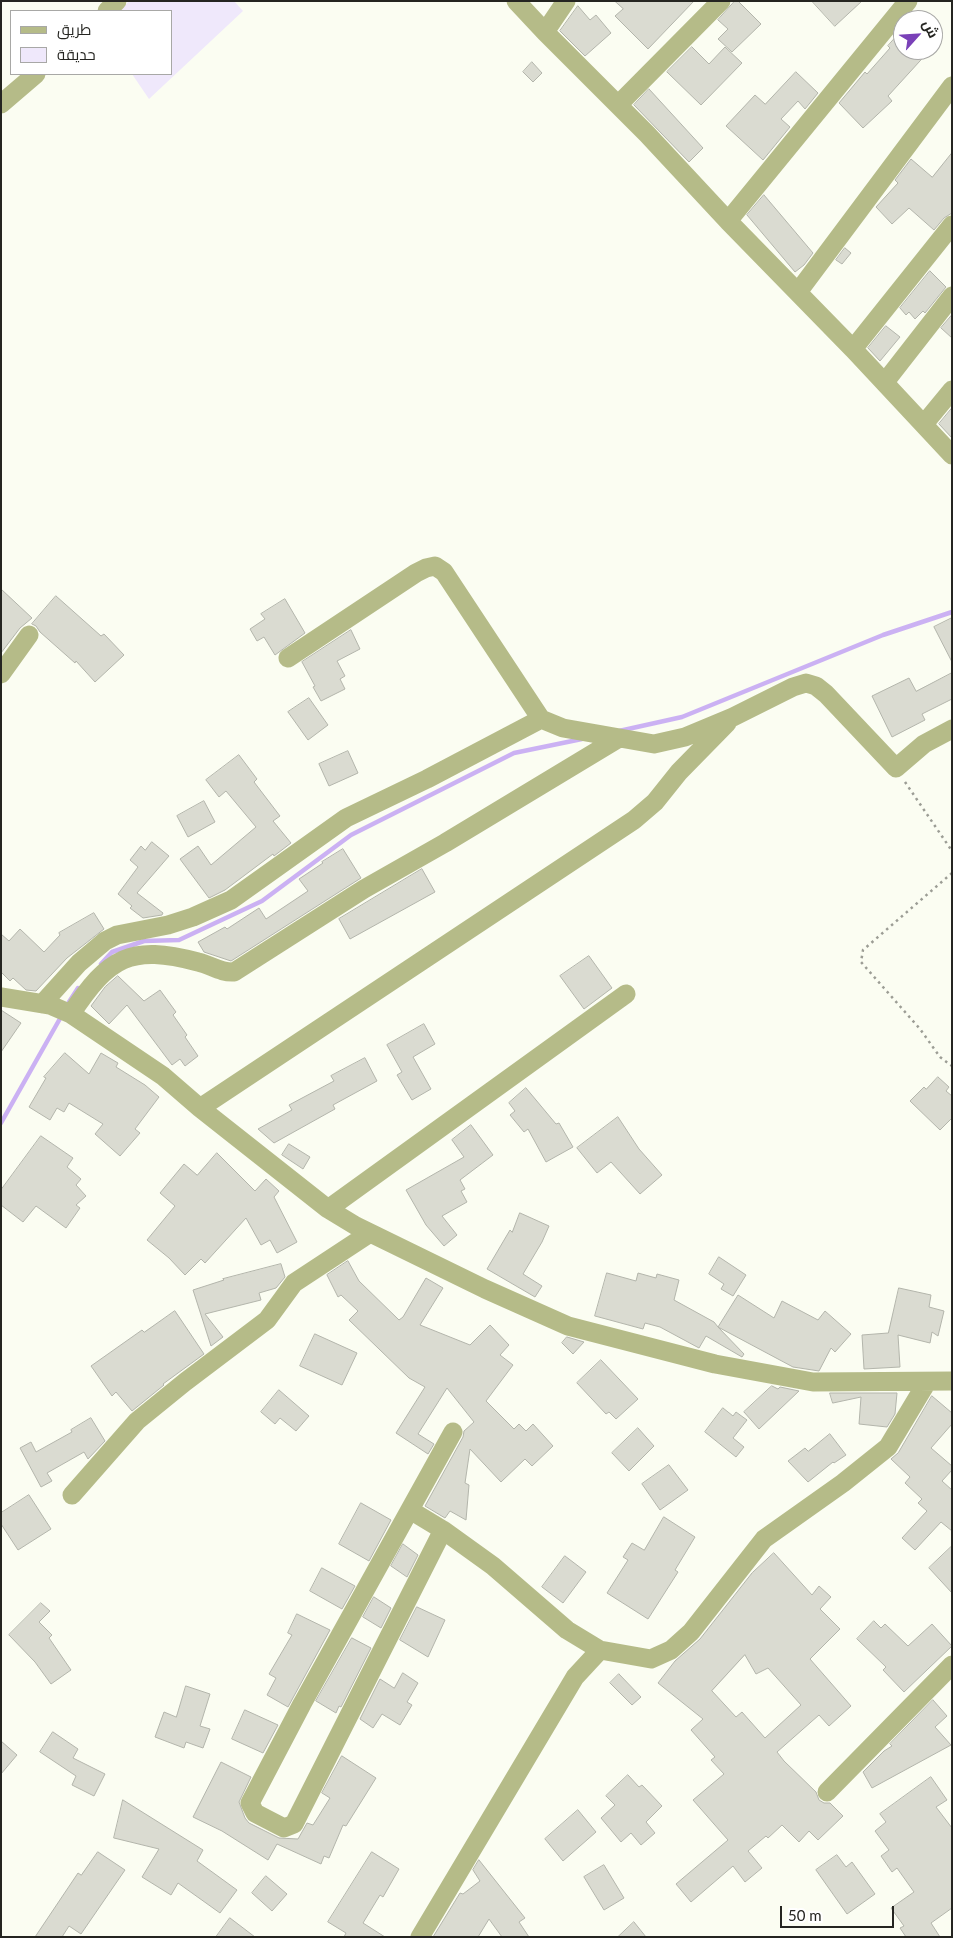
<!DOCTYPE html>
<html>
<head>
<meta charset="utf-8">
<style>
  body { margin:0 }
  #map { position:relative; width:953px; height:1938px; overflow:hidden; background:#fbfdf2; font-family:Lato,Cairo,sans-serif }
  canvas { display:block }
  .frame { position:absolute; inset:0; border:2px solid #252521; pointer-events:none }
  .legend { position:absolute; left:10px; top:10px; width:162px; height:65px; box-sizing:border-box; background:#fff; border:1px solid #a8a8a6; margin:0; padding:6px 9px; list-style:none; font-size:15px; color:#252521 }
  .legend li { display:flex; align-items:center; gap:10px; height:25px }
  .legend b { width:25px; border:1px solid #a8a8a6 }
  .north { position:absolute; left:893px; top:10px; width:50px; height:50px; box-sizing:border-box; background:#fff; border:1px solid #a8a8a6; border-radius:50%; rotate:64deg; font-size:14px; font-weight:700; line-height:20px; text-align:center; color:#252521 }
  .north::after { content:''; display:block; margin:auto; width:18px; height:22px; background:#7a41b8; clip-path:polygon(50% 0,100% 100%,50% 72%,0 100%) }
  .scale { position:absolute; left:780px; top:1906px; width:114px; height:22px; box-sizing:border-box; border:2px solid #252521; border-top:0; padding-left:6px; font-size:15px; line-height:18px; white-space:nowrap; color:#252521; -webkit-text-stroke:4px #fff; paint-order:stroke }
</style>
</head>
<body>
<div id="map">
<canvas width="953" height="1938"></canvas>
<div class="frame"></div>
<ul class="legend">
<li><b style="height:6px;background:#b5bb88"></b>طريق</li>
<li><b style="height:14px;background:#efe8fb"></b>حديقة</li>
</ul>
<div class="north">ش</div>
<div class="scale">50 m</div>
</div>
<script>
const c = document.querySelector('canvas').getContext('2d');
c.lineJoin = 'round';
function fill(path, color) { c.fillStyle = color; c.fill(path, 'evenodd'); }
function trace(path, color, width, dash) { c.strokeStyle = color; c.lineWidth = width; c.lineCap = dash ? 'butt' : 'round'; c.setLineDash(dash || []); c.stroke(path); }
fill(new Path2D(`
  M129,1h105l9,10 -94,88 -17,-25h39v-63h-49v-3z`), '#efe8fb');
trace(new Path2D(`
  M619,731l63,-14 201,-82 69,-23
  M101,964l11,-12 32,-11 35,-1 83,-39 89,-66 163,-82 68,-14
  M69,1002l9,-14
  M1,1123l61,-108`), '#cbb1f3', 4.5);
const building = new Path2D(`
  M615,1h79l-46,48 -33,-33 8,-7z
  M735,1h3l23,23 -29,28 -14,-13 10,-10 -10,-9z
  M812,1h50l-27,25z
  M578,6l12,14 6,-5 15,18 -26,23 -25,-25z
  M903,29v21h27l-42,46 4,5 -29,27 -24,-25 26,-31 2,2 23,-26 -2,-2z
  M692,47l17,17 16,-17 17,16 -41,42 -34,-33z
  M532,62l10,11 -9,9 -10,-10z
  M796,72l22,21 -13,16 -7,-8 -17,18 9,8 -27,33 -37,-34 29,-31 10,9z
  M649,89l54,59 -14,14 -55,-57z
  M952,153v60l-8,5 -10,12 -25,-22 -17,16 -16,-17 22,-24 -3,-3 16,-21 21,18z
  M764,195l49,58 -9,12 -9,7 -48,-57z
  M845,248l6,5 -9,11 -6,-4z
  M930,271l16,16 -21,26 -2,-2 -8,8 -6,-7 -3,3 -6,-7z
  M952,315v23l-11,-10z
  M886,326l14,11 -20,24 -12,-13z
  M952,408v30l-13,-14z
  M1,589l31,29 -12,10 -19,25z
  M56,596l45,40 3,-2 20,21 -29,27 -19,-21 -1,2 -35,-31 -4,-6 -4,-2z
  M285,599l20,34 -30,22 -11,-18 -7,4 -7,-12 15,-10 -4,-5z
  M952,618v44l-18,-35z
  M351,630l9,19 -23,12 8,15 -5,3 5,10 -24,12 -8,-14 2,-1 -13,-24z
  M952,673v26l-30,15 3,6 -33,17 -20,-41 37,-18 7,13z
  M309,698l19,27 -20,15 -20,-28z
  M348,751l10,22 -29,13 -10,-22z
  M239,755l18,24 -3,3 26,34 -7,5 18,22 -17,13 -1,-2 -48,36 -16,8 -29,-39 18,-13 13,19 45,-38 -30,-36 -7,6 -13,-17z
  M204,801l11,21 -27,15 -11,-21z
  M152,842l17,14 -32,37 26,20 -1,2 -19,3 -13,-10 2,-2 -14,-12 20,-27 -8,-7 11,-14 4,4z
  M343,849l18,29 -130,83 -27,-9 -6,-10 27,-15 2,2 32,-21 7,11 42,-28 -9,-12 24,-16 -1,-1z
  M422,869l13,23 -85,47 -11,-20z
  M94,913l10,16 -37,29 -31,33 -10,-1 -13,-12 -3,3 -9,-9v-38l8,7 11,-12 24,23 16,-17 -1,-2z
  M589,956l23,32 -28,21 -24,-33z
  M118,976l26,25 16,-11 16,22 -3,3 14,20 -2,2 13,19 -13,10 -5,-7 -8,6 -45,-60 -18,19 -18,-18 14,-19z
  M1,1010l20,13 -20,29z
  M424,1024l11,20 -22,13 18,32 -19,11 -15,-25 5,-3 -15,-27z
  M65,1053l24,21 12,-21 17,10 -2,4 29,18 14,12 -24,32 5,4 -20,23 -25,-22 8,-10 -34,-21 -5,9 -7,-4 -7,12 -21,-13 17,-29 -2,-1z
  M365,1058l12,23 -44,24 2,4 -61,34 -16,-14 34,-19 -3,-5 45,-24 -3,-5z
  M938,1077l11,10 -3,4 6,5v22l-12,12 -30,-29 14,-14 2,2z
  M526,1088l30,36 3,-1 14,24 -27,15 -18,-33 -4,3 -14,-17 5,-4 -6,-8z
  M618,1117l21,32 23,26 -22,19 -29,-32 -14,11 -20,-25z
  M471,1125l22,30 -33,25 5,9 -4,2 6,11 -25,14 15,19 -13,11 -18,-21 -20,-35 58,-33 -12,-17z
  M41,1136l32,22 -6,9 14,12 -5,6 10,11 -10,9 4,3 -14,20 -30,-22 -13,16 -22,-17v-15z
  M289,1144l21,13 -7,12 -21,-14z
  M217,1153l38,38 11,-12 13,12 -5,6 23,45 -20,11 -7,-13 -9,5 -15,-27 -41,45 -4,-4 -16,16 -16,-17 -22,-18 28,-34 -15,-13 24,-29 13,11z
  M520,1213l29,13 -7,16 -19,32 19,12 -7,11 -48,-28 23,-39 2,2z
  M719,1257l27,18 -13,21 -12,-7 3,-5 -15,-10z
  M348,1261l11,20 40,39 4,-3 23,-39 17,10 -23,37 50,20 20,-20 19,20 -9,10 13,10 -27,36 28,28 5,-5 7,7 7,-7 20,22 -21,20 -7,-7 -24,23 -31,-33 -5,34 4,2 -3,35 -16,-9 -5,7 -20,-12 38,-69 1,-6 10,-9 -27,-34 -29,46 16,10 -6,10 -32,-21 29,-46 -16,-9 -60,-58 9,-9 -17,-16 -3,2 -11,-22z
  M281,1264l4,13 -9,11 -17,5 2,7 -56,14 18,23 -12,9 -18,-56 31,-10 -1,-1z
  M607,1273l29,8 2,-8 18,5 1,-4 22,6 -5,20 40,22 4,5 20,-32 36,23 8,-17 36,19 7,-9 26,23 -16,18 -4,-4 -12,23 -26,-4 -75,-40 26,27 -2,3 -36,-21 -7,12 -39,-21 -15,-4 -2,6 -48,-13z
  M899,1288l32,7 -2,12 15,4 -6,25 -6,-4 -2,11 -32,-8 2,32 -36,2 -2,-34 26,-2z
  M175,1311l29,43 -41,30 1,1 -32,26 -16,-19 -4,4 -21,-30 51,-36 2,2z
  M315,1334l42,19 -15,32 -42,-19z
  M567,1337l17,5 -11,12 -11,-11z
  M601,1360l37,39 -22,20 -7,-7 -3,2 -29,-31z
  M772,1386l6,3 2,-2 19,4 -40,38 -15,-17z
  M279,1390l30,26 -13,15 -16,-13 -5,6 -14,-12z
  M830,1393h67l-2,21 -8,13 -28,-3 2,-27 -28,6z
  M932,1396l20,17v11l-21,24 21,18v4l-10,11 10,9v41l-11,-9 -26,28 -13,-12 25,-27 -9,-8 4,-4 -17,-16 5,-6 -19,-18 7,-6z
  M723,1408l10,8 3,-4 11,8 -14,18 11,9 -8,10 -31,-25z
  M91,1418l14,23 -17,18 -4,-7 -37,21 5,8 -11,6 -21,-39 11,-6 5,10 36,-20 -1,-2z
  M638,1428l16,18 -25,25 -17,-18z
  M830,1434l16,21 -12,8 -1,-1 -25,20 -20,-21 17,-13 3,3z
  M669,1465l19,25 -28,20 -18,-26z
  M29,1495l22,34 -33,21 -17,-26v-11z
  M361,1503l30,17 -22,41 -30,-17z
  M664,1517l31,20 -20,33 3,2 -30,47 -41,-26 21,-33 -5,-3 9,-14 12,7z
  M403,1544l15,11 -11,22 -16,-11z
  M952,1546v47l-23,-25z
  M774,1553l38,42 7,-9 12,11 -11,12 20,20 -30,30 41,47 -22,20 -10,-11 -42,37 7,9 32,31 3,8 5,3h6l13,13 -25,24 -9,-9 -10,11 -17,-17 -14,13 -2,-2 -18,15 14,17 -17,14 -12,-16 -42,36 -15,-18 52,-44 -35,-40 31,-26 -13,-14 4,-3 -24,-27 12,-11 -45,-36 17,-22 25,-22 52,-66zM745,1655l11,19 12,-6 33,37 -36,33 -23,-26 -6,5 -24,-26z
  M565,1556l21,16 -23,31 -21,-16z
  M322,1568l33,18 -13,23 -32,-18z
  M374,1597l17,11 -10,20 -18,-11z
  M41,1603l9,8 -11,11 13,13 -3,3 22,32 -20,14 -16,-22 -26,-27z
  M417,1607l28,13 -17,37 -28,-17z
  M297,1614l33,16 -42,77 -21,-12 9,-17 -7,-4 23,-39 -4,-2z
  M874,1621l7,7 4,-4 23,22 24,-22 20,22 -48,46 -21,-22 3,-3 -29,-28z
  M352,1638l19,10 -30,59 -2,-1 -3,7 -20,-12z
  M403,1673l15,10 -11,19 5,3 -12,20 -18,-11 -9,14 -13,-9 20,-40 14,9z
  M619,1674l22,23 -9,8 -22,-22z
  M186,1686l24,8 -10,32 10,3 -7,19 -17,-6 -2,6 -29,-11 9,-25 12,5z
  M933,1700l14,16 -12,11 16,18 -79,43 -9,-16 21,-21 8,-5 -2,-2z
  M245,1710l33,15 -15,28 -31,-14z
  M53,1732l25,17 -5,9 32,16 -11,22 -22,-11 4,-9 -36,-24z
  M1,1741l16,14 -16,19z
  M342,1756l34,22 -30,48 -3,-1 -14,33 -5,-2 -3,8 -44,-20 -9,16 -46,-29 -29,-14 28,-55 30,15 -12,25 6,16 4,5 30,15 19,1 9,-16 6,2 17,-27 -8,-5z
  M628,1775l11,12 3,-2 20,21 -16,16 9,11 -14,12 -10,-12 -10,9 -20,-24 14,-13 -9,-9z
  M931,1777l16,23 -11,7 16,21v80l-21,15 9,14h-34l-6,-9 4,-2 -13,-18 23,-16 -17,-24 -5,4 -11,-16 8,-6 -14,-19 11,-9 -6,-8z
  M123,1800l80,50 -6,11 40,29 -17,23 -42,-30 -7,12 -29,-18 17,-28 -45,-11z
  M578,1810l18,22 -33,29 -18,-22z
  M98,1852l27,18 -44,64 -12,-8 -7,11h-27l43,-64 3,2z
  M372,1852l27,17 -16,28 -3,-2 -17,28 22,14h-41l2,-4 -18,-11z
  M837,1855l9,12 6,-5 23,32 -28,20 -31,-44z
  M479,1860l46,58 -6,4 10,15h-27l-13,-18 -11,18h-45l27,-44 3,1 17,-13 -7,-11z
  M604,1865l20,33 -20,12 -20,-33z
  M266,1876l21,18 -15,17 -20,-18z
  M230,1918l25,19h-39z
  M634,1922l12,15h-28z`);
fill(building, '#dadbd1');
trace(building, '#b3b5ab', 1);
trace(new Path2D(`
  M905,782l47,69
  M952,873l-89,77 -2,12 59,67 20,28 12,9`), '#9c9d95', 2.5, [2.5, 4]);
trace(new Path2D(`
  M516,1l29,31 102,102 81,87 125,128 99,106
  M107,11l10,-10
  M545,32l21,-31
  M1,104l35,-30
  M618,105l103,-104
  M728,221l180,-220
  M798,292l154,-206
  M853,349l99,-124
  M885,382l67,-86
  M924,424l28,-34
  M288,658l128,-85 10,-5 9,-2 9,6 97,147
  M1,674l28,-39
  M1,997l49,8 21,9 92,62 37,32 128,101 28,17 129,63 83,37 147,38 98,18 139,-1
  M42,1004l37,-41 26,-22 12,-6 51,-10 25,-8 38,-17 115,-82 81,-39 114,-60 22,9 91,16 31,-7 48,-20 60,-30 13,-4 10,3 10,8 70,74 28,-24 28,-15
  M71,1014c38,-57 59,-70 127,-52 13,3 23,11 36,10l130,-83 81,-46 174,-105
  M200,1108l434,-288 21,-18 24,-30 48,-49
  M328,1209l298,-215
  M72,1495l65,-74 48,-39 82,-62 27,-37 76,-50
  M410,1510l33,20 50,36 74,64 33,20
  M443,1530l-149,294 -10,4 -29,-15 -5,-10 52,-99 151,-272
  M827,1792l125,-127
  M420,1937l155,-260 25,-27 51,9 20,-9 20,-18 73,-93 79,-56 45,-36 39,-65`), '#b5bb88', 19);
</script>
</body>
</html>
